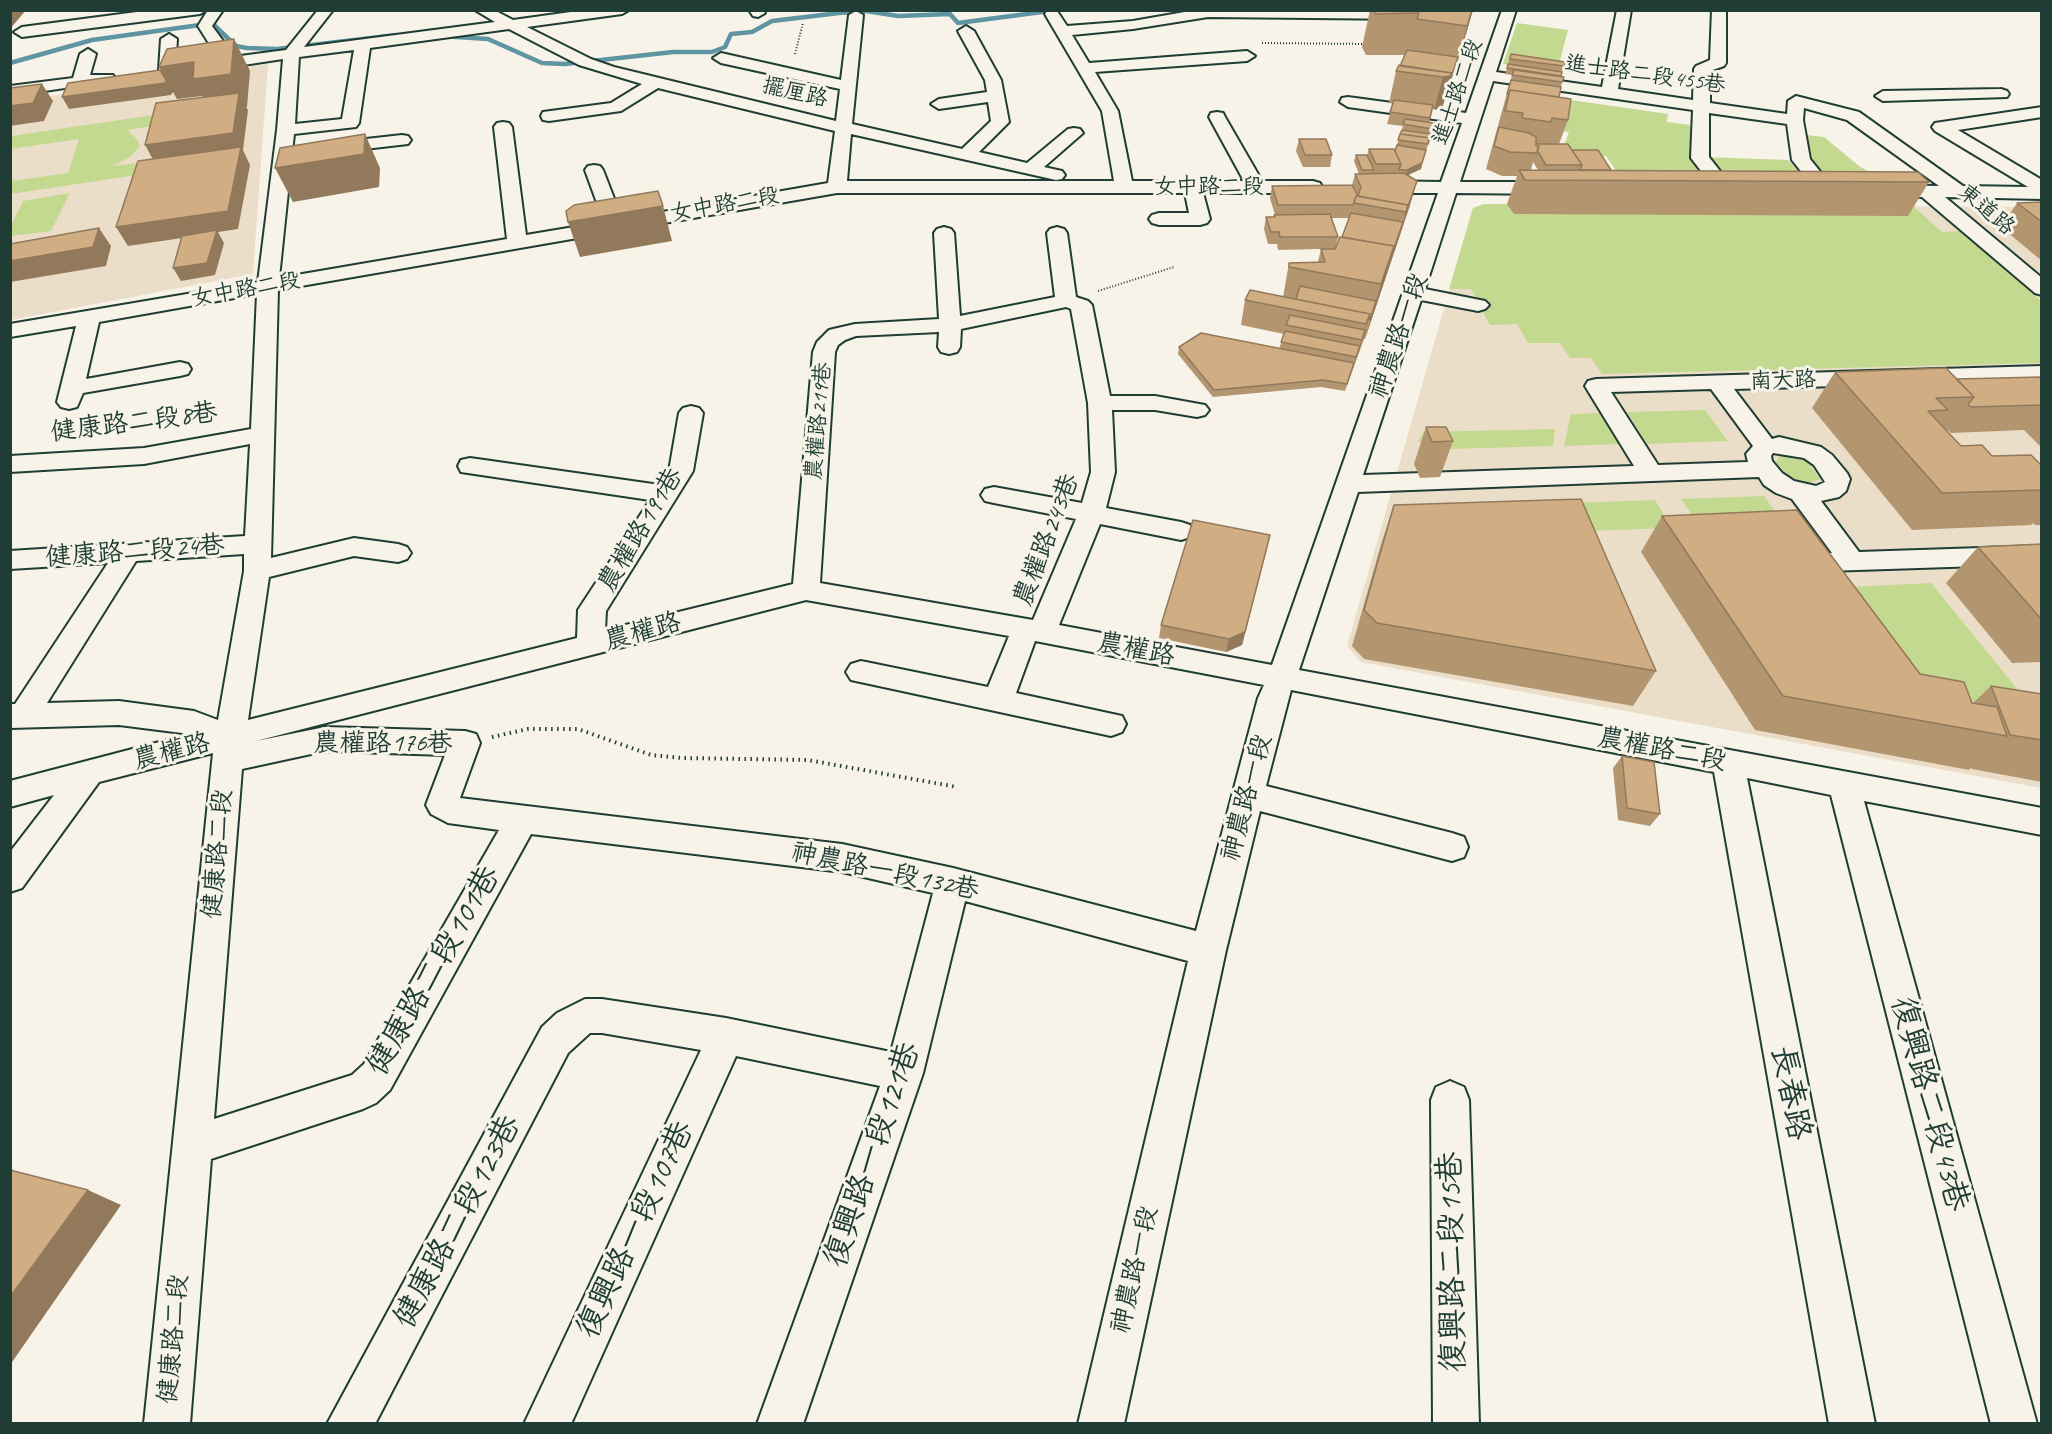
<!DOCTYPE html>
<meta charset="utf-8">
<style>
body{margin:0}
#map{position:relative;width:2052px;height:1434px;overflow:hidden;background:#f7f3e8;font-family:Caveat,sans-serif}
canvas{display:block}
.frame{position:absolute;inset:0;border:12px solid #1f3d34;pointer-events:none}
</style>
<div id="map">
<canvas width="2052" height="1434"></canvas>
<div class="frame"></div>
</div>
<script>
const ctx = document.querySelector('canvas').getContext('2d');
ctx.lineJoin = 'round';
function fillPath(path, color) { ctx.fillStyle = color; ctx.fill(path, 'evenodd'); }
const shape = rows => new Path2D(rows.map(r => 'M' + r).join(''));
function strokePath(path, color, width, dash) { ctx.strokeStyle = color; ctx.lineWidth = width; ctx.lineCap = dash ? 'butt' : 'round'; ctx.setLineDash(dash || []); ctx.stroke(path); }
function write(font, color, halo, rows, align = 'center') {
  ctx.font = font + ' Caveat,"LXGW WenKai TC",sans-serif'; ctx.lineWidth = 6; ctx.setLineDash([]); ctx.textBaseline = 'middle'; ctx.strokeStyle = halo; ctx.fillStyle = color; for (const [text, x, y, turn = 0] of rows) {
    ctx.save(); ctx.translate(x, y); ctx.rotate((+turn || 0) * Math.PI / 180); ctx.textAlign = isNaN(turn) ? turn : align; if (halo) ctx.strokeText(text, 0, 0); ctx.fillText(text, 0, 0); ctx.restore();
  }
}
fillPath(shape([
 [268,64,253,274,11,320,10,102],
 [1484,204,2041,207,2041,788,1361,662,1347,646,1473,208]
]), '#ebdec9');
fillPath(shape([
 [1517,23,1568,30,1557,72,1503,64],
 [1564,99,1668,114,1667,122,1690,125,1691,155,1707,175,1621,178,1606,156,1560,156,1569,132,1552,130],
 [161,114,158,125,127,130,137,139,140,146,130,157,113,166,145,162,143,174,11,194,11,181,68,173,79,139,11,149,11,136],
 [1806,135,1824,137,1859,166,1880,178,1835,182,1809,163],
 [1704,157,1788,160,1804,177,1721,176],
 [70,193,51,231,11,236,11,226,23,201],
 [1484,204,1913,206,1942,232,1961,231,2041,301,2041,363,1602,374,1591,358,1570,358,1560,343,1528,343,1517,324,1490,325,1471,289,1449,289,1473,208],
 [1705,410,1728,441,1647,444,1627,412],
 [1602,413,1621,444,1564,446,1571,414],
 [1555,429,1553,446,1449,449,1438,441,1418,442,1423,432],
 [1780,456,1793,456,1807,461,1820,479,1810,483,1792,480,1776,462],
 [1764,496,1784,524,1700,527,1681,499],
 [1655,500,1672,528,1446,536,1457,507],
 [1931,583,2036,712,1905,690,1829,588]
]), '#c3d98f');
strokePath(shape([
 [441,36,488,39,542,63,565,64,673,52,712,52,725,47,731,34,752,32,772,21,839,13,866,11,898,16,950,14,958,23,1057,10],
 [10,63,92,40,207,24,214,25,236,46,247,48,277,49,397,35]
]), '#5f95a2', 4.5);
const minor = shape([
 [152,10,207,10,200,14,22,37,14,32,22,27,152,10],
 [208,10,223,10,212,26,226,45,225,58,286,50,318,10,333,10,304,47,495,22,475,10,494,10,513,20,585,10,629,10,622,14,527,27,591,59,614,67,836,121,840,89,721,63,713,58,721,53,841,80,849,15,856,11,863,15,852,124,962,149,991,121,988,102,939,109,931,104,939,99,987,92,985,80,958,31,966,26,974,31,1001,80,1009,122,979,152,1027,163,1068,129,1074,128,1080,129,1083,133,1044,167,1062,171,1065,175,1062,179,1056,180,851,134,847,181,1114,181,1102,111,1045,14,1047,11,1057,11,1067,26,1133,21,1196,10,1455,10,1448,14,1412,19,1208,17,1133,29,1072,35,1089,63,1247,51,1255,56,1247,61,1095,72,1118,111,1132,181,1244,181,1209,117,1211,113,1217,112,1223,113,1225,117,1262,181,1313,181,1320,183,1322,187,1320,191,1313,193,1203,193,1210,219,1207,223,1200,225,1159,225,1152,223,1149,219,1152,215,1159,213,1189,213,1185,193,837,193,278,290,271,558,354,538,398,544,407,547,411,553,407,559,398,562,354,556,269,577,248,720,577,638,578,610,650,500,461,472,458,466,461,460,470,458,660,485,669,471,679,413,683,408,691,406,699,408,703,413,693,471,606,611,605,630,793,584,813,352,817,342,829,330,855,324,939,319,934,233,937,229,944,227,951,229,954,233,960,316,1055,297,1047,233,1050,229,1057,227,1064,229,1067,233,1076,297,1088,301,1092,305,1110,396,1155,396,1205,405,1209,410,1205,415,1197,417,1155,410,1112,410,1115,472,1106,508,1181,522,1190,525,1194,531,1190,537,1181,540,1100,524,1059,625,1272,665,1438,193,1376,193,1369,191,1367,187,1369,183,1376,181,1441,182,1462,123,1348,107,1340,102,1342,98,1348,97,1466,113,1502,10,1516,10,1496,72,1602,87,1617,10,1631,10,1618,89,1693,100,1694,69,1696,66,1710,60,1712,10,1726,10,1726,63,1724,66,1710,71,1710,103,1787,114,1788,101,1796,96,1859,112,1963,186,2028,187,1935,131,1932,127,1935,123,2042,107,2042,117,1958,130,2042,180,2042,199,1945,197,2042,278,2042,295,2035,293,1922,197,1876,195,1874,191,1876,187,1883,185,1939,186,1847,120,1804,108,1803,120,1810,159,1835,190,1833,194,1826,196,1819,194,1792,160,1787,124,1709,113,1709,157,1734,189,1732,193,1725,195,1718,193,1691,158,1693,110,1493,81,1460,182,1553,182,1560,184,1562,188,1560,192,1553,194,1456,193,1425,289,1485,301,1489,305,1485,309,1478,311,1421,300,1363,475,1634,466,1585,386,1588,381,1596,379,2042,366,2042,380,1734,389,1772,439,1779,437,1821,447,1832,455,1847,473,1850,479,1846,491,1839,497,1821,501,1859,552,2042,546,2042,564,1796,572,1787,570,1783,563,1787,556,1796,554,1832,553,1792,499,1776,493,1764,485,1759,477,1358,492,1299,670,2042,808,2042,835,1864,801,2037,1424,1991,1424,1831,795,1747,778,1875,1424,1829,1424,1714,772,1291,690,1266,786,1452,833,1464,837,1468,847,1464,857,1452,861,1260,811,1226,950,1124,1424,1078,1424,1188,961,965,901,923,1073,803,1424,757,1424,880,1086,736,1056,571,1424,524,1424,701,1050,602,1033,590,1033,568,1053,375,1424,327,1424,542,1027,557,1013,585,999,602,999,726,1018,891,1052,933,893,842,872,531,834,390,1090,376,1103,363,1109,211,1159,190,1424,144,1424,213,753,99,782,22,888,10,892,10,852,54,795,10,807,10,781,190,734,119,725,10,728,10,704,15,704,108,563,10,569,10,551,245,536,250,444,144,464,10,472,10,456,144,448,251,429,257,294,99,322,86,379,180,362,188,364,191,369,188,374,180,376,83,393,77,407,69,409,61,407,57,402,76,326,10,337,10,324,258,282,277,130,283,59,217,69,199,68,197,65,199,62,209,60,210,45,198,26,208,10],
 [509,29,579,65,642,84,611,103,543,112,541,116,543,120,549,121,621,111,658,88,835,131,828,183,622,219,603,170,600,166,594,165,588,166,585,170,604,222,526,235,512,127,509,123,503,122,497,123,494,127,507,239,279,278,294,134,356,127,359,123,370,48,509,29],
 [354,50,342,119,295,124,299,57,354,50],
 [1066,307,1071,309,1088,403,1091,472,1082,503,994,487,985,489,981,495,985,501,994,503,1076,519,1033,620,820,583,835,352,838,345,845,340,856,336,939,332,938,347,941,352,949,354,957,352,960,347,961,329,1066,307],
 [1711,389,1753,446,1746,454,1748,462,1658,465,1611,392,1711,389],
 [1773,453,1804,458,1814,465,1825,482,1816,486,1794,481,1782,473,1772,461,1771,456,1773,453],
 [244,554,244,571,218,720,194,711,119,701,47,703,136,561,244,554],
 [806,600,1009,636,988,687,861,661,851,664,846,672,851,680,1111,736,1122,732,1126,724,1122,716,1016,693,1035,641,1264,685,1258,698,1196,931,953,868,842,844,460,798,480,743,476,734,465,731,325,727,256,741,806,600],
 [325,751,445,755,426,805,431,814,448,823,499,830,364,1064,352,1075,214,1119,242,769,325,751],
 [749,10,764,10,765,13,758,17,753,16,749,10],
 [169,34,177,39,175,70,167,75,159,70,161,39,169,34],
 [88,49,96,54,90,75,113,75,115,78,113,81,10,96,10,86,73,78,80,54,88,49],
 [2001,89,2007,91,2009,94,2007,97,1883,101,1875,96,1883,91,2001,89],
 [402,135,408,136,411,140,408,144,330,153,324,152,321,148,324,144,330,143,402,135],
 [1450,1081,1464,1087,1469,1100,1479,1424,1433,1424,1431,1100,1436,1087,1450,1081]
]);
strokePath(minor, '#1f3d34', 4);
strokePath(shape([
 [1262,43,1368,44],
 [1456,51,1472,53],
 [795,54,803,23],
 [1098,291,1174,267]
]), '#1f3d34', 2, [1, 2]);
strokePath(shape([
 [492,737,528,729,578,729,651,755,682,758,808,760,957,787]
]), '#1f3d34', 4, [1.5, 4.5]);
fillPath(minor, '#f7f3e8');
fillPath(shape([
 [1370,10,1473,10,1464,41,1442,108,1432,109,1429,122,1434,123,1421,169,1407,175,1410,205,1365,339,1364,339,1345,391,1321,387,1213,397,1178,354,1179,347,1279,349,1284,334,1241,325,1245,300,1283,297,1289,263,1318,262,1321,249,1278,250,1277,244,1268,244,1264,229,1266,217,1274,217,1275,215,1270,198,1272,186,1352,185,1355,174,1359,174,1354,161,1356,155,1367,155,1369,149,1395,151,1403,126,1387,124,1393,104,1389,103,1396,71,1400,66,1405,55,1366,55,1362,47],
 [1331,218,1349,218,1342,237,1336,245,1338,237],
 [1511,54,1565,62,1561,76,1562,82,1559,97,1568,120,1559,144,1611,170,1929,182,1908,216,1514,214,1507,204,1517,176,1502,176,1486,169,1512,75,1505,74],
 [1533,162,1538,170,1531,170],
 [1299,139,1332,155,1330,167,1303,167,1296,151],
 [2042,202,2042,261,2001,227,2017,203],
 [1835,372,1956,379,2042,377,2042,448,2024,430,1951,433,1948,430,1947,432,1961,446,1992,456,2042,465,2042,525,2035,525,2033,523,2031,525,1912,530,1812,408],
 [1426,427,1453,441,1440,477,1420,478,1414,464],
 [1394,505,1656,671,1633,706,1364,659,1352,646,1382,541],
 [1662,516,1920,674,1972,703,1973,703,1991,686,2042,694,2042,782,1972,769,1971,768,1969,770,1755,730,1641,552],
 [2042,544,2042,662,2012,663,1946,583,1978,547],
 [1267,548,1242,645,1226,652,1159,638,1161,625],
 [1622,756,1660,814,1650,826,1618,820,1613,768]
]), '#b39570');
fillPath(shape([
 [10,10,26,10,10,29],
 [1473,10,1462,47,1456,68,1467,26],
 [234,39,250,71,247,107,246,107,248,110,243,150,250,165,238,229,218,232,224,243,215,275,181,281,173,268,216,233,128,246,116,227,155,163,145,145,211,111,202,96,177,99,173,92,171,95,69,109,62,97,166,80,159,67],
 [1452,73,1442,108,1434,110,1443,77],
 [42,84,53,101,44,121,10,126,10,106],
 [365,134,380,168,379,187,293,202,275,168],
 [1422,163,1421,169,1406,176,1407,170],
 [1417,181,1410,205,1396,247,1408,205],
 [663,206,672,241,580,257,568,222],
 [1403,222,1396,247,1365,339,1381,284],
 [99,228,111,246,106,266,10,282,10,261],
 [1370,314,1363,339,1352,370,1356,357],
 [1267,548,1242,645,1226,652,1229,639],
 [88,1190,121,1205,10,1365,10,1297]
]), '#92795b');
const building = shape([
 [1374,10,1472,10,1467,26,1417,19,1419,13,1375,14,1374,10],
 [234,39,231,74,193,79,194,62,159,67,167,49,234,39],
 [1407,50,1458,57,1451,78,1452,73,1400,66,1407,50],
 [1511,54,1565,62,1564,66,1510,59,1511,54],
 [1508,64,1562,72,1561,76,1507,68,1508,64],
 [1399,65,1452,73,1450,76,1443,77,1396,71,1399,65],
 [160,70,166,80,165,83,62,97,68,83,160,70],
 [1514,70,1564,77,1562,82,1512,75,1514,70],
 [1511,80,1561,87,1559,97,1510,90,1509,94,1507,94,1511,80],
 [42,84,33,103,10,106,10,88,42,84],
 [1510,90,1571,99,1568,120,1552,118,1551,122,1522,118,1523,113,1505,111,1510,90],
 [239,93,233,133,145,145,156,103,239,93],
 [1394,100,1433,105,1430,118,1390,112,1394,100],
 [1405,119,1434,123,1432,129,1403,124,1405,119],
 [1499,127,1529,133,1536,137,1536,146,1539,146,1537,153,1510,152,1494,146,1499,127],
 [1402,130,1431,134,1428,142,1430,138,1400,134,1402,130],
 [365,134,364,154,275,168,280,148,365,134],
 [1400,134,1430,138,1428,144,1398,140,1400,134],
 [1299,139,1326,139,1332,155,1305,155,1299,139],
 [1536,144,1568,144,1582,165,1546,165,1537,150,1539,146,1536,146,1536,144],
 [1397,145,1426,150,1422,163,1407,170,1399,170,1401,164,1395,151,1397,145],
 [241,147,228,211,116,227,138,161,241,147],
 [1369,149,1394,149,1401,164,1376,164,1369,149],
 [1572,150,1598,150,1611,170,1580,170,1582,165,1572,150],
 [1356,155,1367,155,1374,170,1362,170,1356,155],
 [1519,170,1918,172,1929,182,1525,180,1519,170],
 [1404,173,1417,181,1405,215,1408,205,1358,196,1361,187,1355,174,1404,173],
 [1352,185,1358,196,1356,196,1353,205,1278,205,1272,186,1352,185],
 [658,191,663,206,568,222,566,211,574,205,658,191],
 [1356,196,1408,205,1406,212,1354,203,1356,196],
 [2042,202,2042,222,2017,203,2042,202],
 [1351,213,1403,222,1391,257,1394,246,1342,237,1351,213],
 [1330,214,1338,237,1280,237,1279,232,1271,232,1266,217,1275,217,1274,215,1330,214],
 [99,228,93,247,10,261,10,244,99,228],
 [217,230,207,263,173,268,182,236,217,230],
 [1340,237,1394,246,1381,284,1289,267,1289,263,1325,262,1321,249,1335,249,1340,237],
 [1300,286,1376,301,1370,320,1369,319,1370,314,1296,299,1300,286],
 [1250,290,1370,314,1366,324,1245,300,1250,290],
 [1290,315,1365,330,1362,340,1286,325,1290,315],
 [1285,331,1360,346,1356,357,1281,342,1285,331],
 [1201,333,1354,363,1347,384,1323,380,1214,390,1179,347,1201,333],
 [1946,368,1974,397,1936,398,1948,410,1928,411,1961,446,1982,445,1992,456,2031,455,2042,466,2042,490,1942,493,1835,372,1946,368],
 [2042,377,2042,405,1971,407,1968,404,1974,397,1956,379,2042,377],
 [1426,427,1446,427,1453,441,1432,442,1426,427],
 [1581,499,1656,671,1377,623,1364,610,1394,505,1581,499],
 [1797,510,1920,674,1964,682,1972,703,1997,707,2007,736,1783,696,1662,516,1797,510],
 [1193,520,1270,535,1245,632,1229,639,1161,625,1193,520],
 [2042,544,2042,620,1978,547,2042,544],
 [1991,686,2042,694,2042,740,2010,735,1991,686],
 [1622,756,1654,762,1660,814,1627,808,1622,756],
 [10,1170,88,1190,10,1297,10,1170]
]);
fillPath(building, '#d0ad82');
strokePath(building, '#92795b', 1.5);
write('22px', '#1f3d34', '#f7f3e8', [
 ["進士路二段455巷",1645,75,8],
 ["進士路二段",1458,92,-71],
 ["擺厘路",795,93,13],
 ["女中路二段",1209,187],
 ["女中路二段",725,205,-10],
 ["東道路",1986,210,40],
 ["女中路二段",246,290,-10],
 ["南大路",1783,381,-2],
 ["農權路219巷",819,421,-85]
]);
write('26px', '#1f3d34', '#f7f3e8', [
 ["神農路一段",1399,336,-71],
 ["健康路二段8巷",134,423,-7],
 ["農權路191巷",641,530,-59],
 ["農權路243巷",1047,540,-69],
 ["健康路二段24巷",135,552,-4],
 ["農權路",643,632,-15],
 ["農權路",1136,650,11],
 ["農權路176巷",383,744],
 ["農權路二段",1662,750,11],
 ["農權路",172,752,-14],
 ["神農路一段",1247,798,-75],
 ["健康路二段",218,854,-85],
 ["神農路一段132巷",885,872,12],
 ["神農路一段",1135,1270,-77],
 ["健康路二段",174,1339,-85]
]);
write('32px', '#1f3d34', '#f7f3e8', [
 ["健康路二段101巷",434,971,-60],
 ["長春路",1790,1093,79],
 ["復興路二段43巷",1929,1104,75],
 ["復興路一段121巷",873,1155,-71],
 ["健康路二段123巷",458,1222,-62],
 ["復興路一段107巷",636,1230,-65],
 ["復興路二段15巷",1453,1262,-91]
]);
</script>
